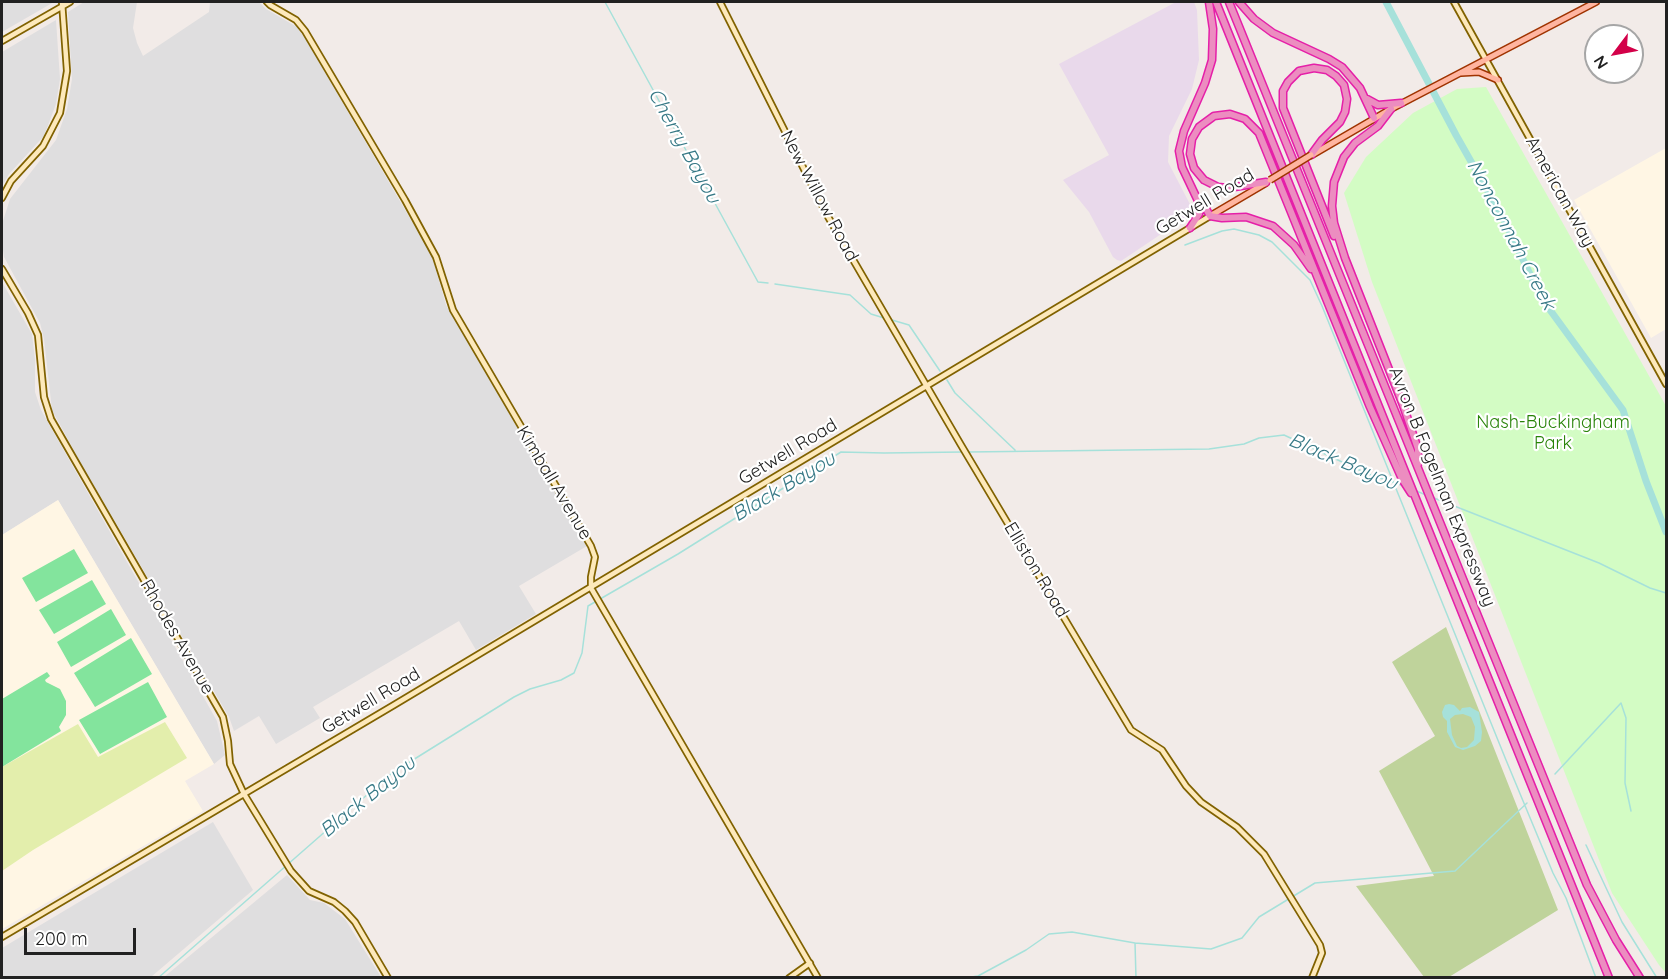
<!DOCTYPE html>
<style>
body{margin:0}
#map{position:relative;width:1668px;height:979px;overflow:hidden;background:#f2ebe8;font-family:Quicksand,sans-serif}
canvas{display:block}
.frame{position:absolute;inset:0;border:3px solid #212121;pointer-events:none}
.north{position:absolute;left:1584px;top:24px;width:60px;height:60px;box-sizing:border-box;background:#fff;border:2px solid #a6a6a6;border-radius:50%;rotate:238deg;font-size:16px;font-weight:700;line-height:24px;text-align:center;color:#212121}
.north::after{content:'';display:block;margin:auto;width:21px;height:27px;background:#d30049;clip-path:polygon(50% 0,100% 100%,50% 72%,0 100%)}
.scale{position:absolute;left:24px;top:928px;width:112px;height:27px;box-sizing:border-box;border:3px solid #212121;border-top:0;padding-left:8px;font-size:18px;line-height:21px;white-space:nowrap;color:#212121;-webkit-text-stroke:4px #fff;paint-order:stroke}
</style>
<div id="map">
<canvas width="1668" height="979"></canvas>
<div class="frame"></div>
<div class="north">N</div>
<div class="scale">200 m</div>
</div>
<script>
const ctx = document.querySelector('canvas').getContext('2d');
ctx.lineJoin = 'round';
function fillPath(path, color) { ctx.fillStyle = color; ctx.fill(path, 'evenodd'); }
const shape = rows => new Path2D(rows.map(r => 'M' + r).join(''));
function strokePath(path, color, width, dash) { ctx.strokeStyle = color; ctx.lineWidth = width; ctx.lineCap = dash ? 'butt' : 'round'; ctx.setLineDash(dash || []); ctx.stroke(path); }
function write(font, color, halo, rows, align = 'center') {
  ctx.font = font + ' Quicksand,sans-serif'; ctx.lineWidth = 4.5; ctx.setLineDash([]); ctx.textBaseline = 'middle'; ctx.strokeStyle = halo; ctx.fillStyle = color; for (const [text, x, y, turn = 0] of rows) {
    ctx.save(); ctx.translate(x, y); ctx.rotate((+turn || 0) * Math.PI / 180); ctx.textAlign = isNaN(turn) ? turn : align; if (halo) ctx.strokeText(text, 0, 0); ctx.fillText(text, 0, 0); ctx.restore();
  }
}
fillPath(shape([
 [2,2,54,2,2,32],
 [84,2,137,2,133,28,137,43,143,56,209,12,210,2,259,2,266,9,297,27,306,40,432,256,446,305,587,546,519,586,536,614,476,650,459,621,313,707,320,718,276,744,259,716,234,731,229,717,78,458,52,410,44,339,40,323,4,257,2,244,2,224,10,199,56,140,67,109,72,79,68,12],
 [56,20,60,79,56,104,44,136,9,174,2,186,2,52],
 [2,282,32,334,35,360,35,392,41,410,217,721,225,755,214,764,58,500,2,535],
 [213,822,253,890,151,977,2,977,2,948],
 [287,875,310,900,324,903,345,919,381,977,164,977]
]), '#dfdedf');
fillPath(shape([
 [1176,2,1194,2,1197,10,1199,60,1192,89,1169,136,1168,162,1194,212,1121,261,1117,260,1113,257,1089,212,1063,180,1109,155,1059,64]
]), '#e9d9eb');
fillPath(shape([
 [1666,148,1666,329,1651,338,1574,200],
 [58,500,214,764,185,781,203,811,2,929,2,535]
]), '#fff6e4');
fillPath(shape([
 [165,722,187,758,33,850,2,871,2,767,78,724,98,757]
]), '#e3eeac');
fillPath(shape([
 [1446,627,1558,910,1449,977,1424,977,1356,886,1434,876,1379,771,1435,736,1392,662]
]), '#bfd39b');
fillPath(shape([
 [1486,87,1666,406,1666,973,1659,965,1612,893,1372,282,1344,193,1366,157,1413,113,1457,89]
]), '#d3fcc4');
fillPath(shape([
 [74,549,88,573,36,602,22,578],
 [92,580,106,604,54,634,39,610],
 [111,609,126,635,71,667,57,642],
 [131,638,152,674,95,707,74,673],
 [47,672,50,676,45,680,46,682,60,689,66,701,66,715,59,727,61,731,2,767,2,699],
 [148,682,167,717,100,754,79,720]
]), '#83e49d');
fillPath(shape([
 [1449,704,1454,705,1460,711,1462,708,1470,707,1479,712,1482,732,1481,741,1475,746,1463,750,1455,747,1447,732,1447,721,1443,717,1442,712,1445,705],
 [1463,714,1471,717,1475,727,1474,740,1467,747,1461,748,1457,746,1452,735,1450,719,1455,715]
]), '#a6e1da');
strokePath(shape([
 [605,2,758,282,768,283],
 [1185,245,1222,231,1234,229,1259,235,1272,242,1310,280,1322,306,1506,760,1553,873,1566,898,1596,978],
 [775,284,850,295,871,314,884,318],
 [892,320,909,325,940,371],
 [947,380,955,393,1015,450],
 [968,452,1209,449,1244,444,1259,438,1284,435,1368,474,1404,486],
 [1414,490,1426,495],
 [1434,498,1599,563,1650,588,1666,593],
 [1555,774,1621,703,1626,718,1625,783,1631,811],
 [1586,845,1622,922,1657,978],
 [158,978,392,773,514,697,530,689,561,680,574,673,582,653,588,606,678,554,841,452,884,453,963,452],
 [965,978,978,976,1026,950,1049,934,1072,932,1135,943],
 [1136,978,1135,943,1211,949,1242,938,1259,917,1315,883,1455,871,1527,803]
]), '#a6e1da', 1.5);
strokePath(shape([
 [1386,2,1456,135,1503,218,1542,299,1623,410,1646,481,1666,532]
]), '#a6e1da', 7);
const secondary = shape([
 [267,2,270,5,296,20,305,31,405,200,436,257,453,310,591,546,595,557,591,577,591,588,818,978],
 [720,2,827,215,961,445,1131,730,1162,750,1186,786,1201,802,1237,827,1264,854,1320,945,1322,953,1312,978],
 [1454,2,1666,384],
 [2,41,70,2],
 [2,198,11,181,43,146,60,113,67,71,62,2],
 [2,269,28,313,38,335,44,397,51,419,223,717,228,741,230,764,244,794,291,871,309,891,334,902,345,911,355,922,388,978],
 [2,937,394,705,1210,216],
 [789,978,810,963]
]);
const primary = shape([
 [1461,73,1479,72,1498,80],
 [1312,155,1391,109,1596,2],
 [1210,216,1266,183]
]);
const highway = shape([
 [1216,2,1609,978],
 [1229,2,1587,885,1616,940,1640,978],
 [1239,2,1254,19,1273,33,1329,59,1342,67,1360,88,1374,118],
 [1367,99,1378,105,1401,103],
 [1391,109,1378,126,1355,143,1344,157,1334,182,1332,206,1334,223,1345,258,1403,405,1418,449,1418,464],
 [1311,155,1322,140,1340,122,1345,112,1347,99,1344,85,1336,76,1327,70,1314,68,1299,71,1288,82,1283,91,1283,108,1334,236],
 [1266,182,1228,188,1218,187,1204,180,1194,168,1190,154,1192,139,1199,127,1214,116,1230,114,1245,119,1259,133,1370,407,1402,479,1411,493],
 [1200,198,1210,216,1222,218,1246,217,1273,226,1294,245,1311,269],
 [1190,228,1199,214,1200,205,1182,167,1179,151,1184,131,1205,83,1212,60,1213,29,1209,2]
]);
strokePath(secondary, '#816200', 8);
strokePath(primary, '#9f3300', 8);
strokePath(highway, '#e520a8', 9);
strokePath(secondary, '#fde9bb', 4.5);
strokePath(primary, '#ffb5a0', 5);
strokePath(highway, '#ec8dc0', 6);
const primaryBridge = shape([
 [1270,180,1311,155]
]);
strokePath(primaryBridge, '#9f3300', 8, []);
strokePath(primaryBridge, '#ffb5a0', 5);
write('18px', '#212121', '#fff', [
 ["American Way",1560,192,61],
 ["New Willow Road",819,196,62],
 ["Getwell Road",1205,202,-31],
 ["Getwell Road",788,452,-31],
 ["Kimball Avenue",554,483,59],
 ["Avron B Fogelman Expressway",1442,487,68],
 ["Elliston Road",1036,570,59],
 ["Rhodes Avenue",177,637,60],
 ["Getwell Road",371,701,-31]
]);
write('18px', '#278307', '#fff', [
 ["Nash-Buckingham",1553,423],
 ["Park",1553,444]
]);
write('italic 20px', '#377986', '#fff', [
 ["Cherry Bayou",684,146,61],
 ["Nonconnah Creek",1511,235,62],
 ["Black Bayou",1343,462,23],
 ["Black Bayou",784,487,-31],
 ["Black Bayou",368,797,-39]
]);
</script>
